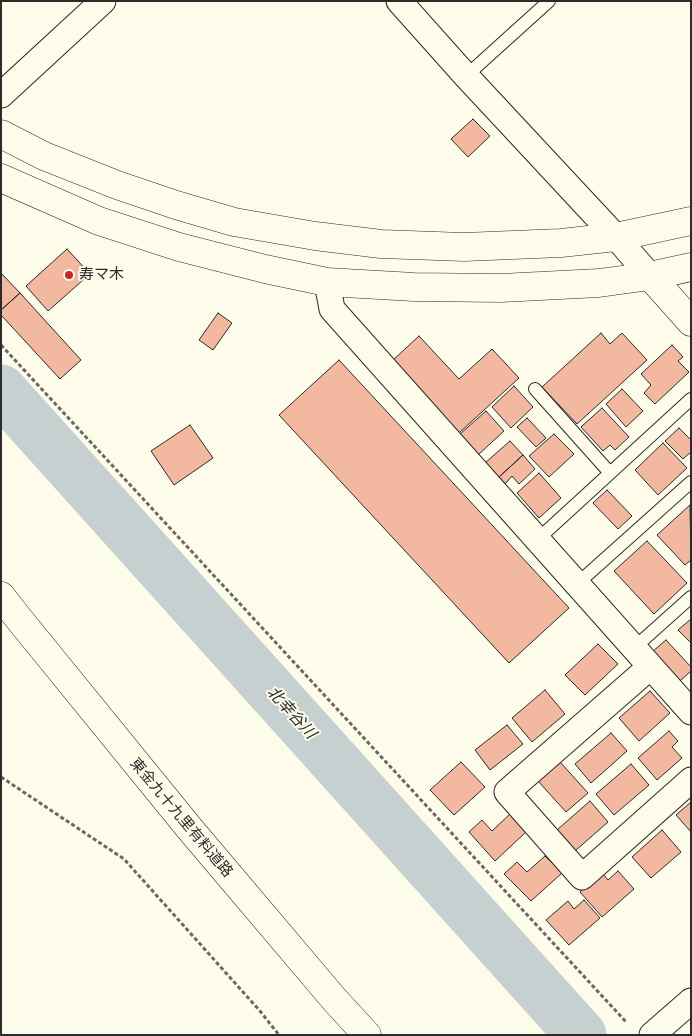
<!DOCTYPE html>
<meta charset="utf-8">
<style>
body{margin:0}
#map{position:relative;width:692px;height:1036px;overflow:hidden;background:#fdfbea;font-family:Helvetica,sans-serif}
canvas{display:block}
.frame{position:absolute;inset:0;border:2px solid #2b2b2b;pointer-events:none}
</style>
<div id="map">
<canvas width="692" height="1036"></canvas>
<div class="frame"></div>
</div>
<script>
const ctx = document.querySelector('canvas').getContext('2d');
ctx.lineJoin = 'round';
const shape = rows => new Path2D(rows.map(r => 'M' + r).join(''));
function strokePath(path, color, width, dash) { ctx.strokeStyle = color; ctx.lineWidth = width; ctx.lineCap = dash ? 'butt' : 'round'; ctx.setLineDash(dash || []); ctx.stroke(path); }
function fillPath(path, color) { ctx.fillStyle = color; ctx.fill(path, 'evenodd'); }
function write(font, color, halo, rows, align = 'center') {
  ctx.font = font + ' Helvetica,"Noto Sans JP",sans-serif'; ctx.lineWidth = 4; ctx.setLineDash([]); ctx.textBaseline = 'middle'; ctx.strokeStyle = halo; ctx.fillStyle = color; for (const [text, x, y, turn = 0] of rows) {
    ctx.save(); ctx.translate(x, y); ctx.rotate((+turn || 0) * Math.PI / 180); ctx.textAlign = isNaN(turn) ? turn : align; if (halo) ctx.strokeText(text, 0, 0); ctx.fillText(text, 0, 0); ctx.restore();
  }
}
strokePath(shape([
 [1,390,581,1035]
]), '#c7d0d0', 51);
const building = shape([
 [473,119,490,136,468,157,451,139,473,119],
 [67,249,90,274,48,311,26,286,67,249],
 [1,273,20,293,1,310,1,273],
 [20,293,81,360,60,379,1,315,1,310,20,293],
 [218,313,232,323,213,350,199,340,218,313],
 [601,333,610,344,622,333,647,360,577,424,542,387,601,333],
 [419,336,459,379,492,349,519,378,459,433,392,361,419,336],
 [672,345,683,357,678,361,689,372,655,404,644,393,651,385,641,374,672,345],
 [339,360,569,608,509,663,279,415,339,360],
 [514,386,533,407,511,428,492,407,514,386],
 [622,389,643,411,626,427,606,404,622,389],
 [602,408,629,437,615,450,610,445,603,451,581,427,602,408],
 [486,411,504,431,478,455,459,435,486,411],
 [527,418,546,438,536,447,517,427,527,418],
 [190,425,213,458,174,485,151,451,190,425],
 [679,428,691,440,691,452,683,459,665,441,679,428],
 [554,434,574,454,549,477,529,456,554,434],
 [510,441,523,455,499,477,485,463,510,441],
 [663,443,687,468,658,495,635,470,663,443],
 [523,455,535,469,519,484,512,476,505,484,499,477,523,455],
 [539,473,561,498,539,518,517,493,539,473],
 [607,490,632,516,618,529,593,503,607,490],
 [690,505,691,560,685,565,657,535,690,505],
 [647,541,687,583,654,614,614,571,647,541],
 [691,619,691,643,678,630,691,619],
 [666,640,691,667,691,671,680,681,652,652,666,640],
 [598,644,618,664,585,695,565,675,598,644],
 [545,690,565,714,532,742,512,718,545,690],
 [650,691,670,713,639,741,619,718,650,691],
 [507,725,523,744,490,770,475,750,507,725],
 [669,731,678,741,672,747,682,758,657,780,638,758,669,731],
 [611,733,627,751,591,783,575,764,611,733],
 [461,762,485,787,454,815,430,790,461,762],
 [560,762,588,793,566,812,538,781,560,762],
 [631,764,649,785,614,815,596,794,631,764],
 [590,801,608,822,575,851,557,830,590,801],
 [691,802,691,832,676,815,691,802],
 [510,814,526,832,495,861,469,832,482,820,492,831,510,814],
 [662,830,681,852,651,878,632,857,662,830],
 [545,856,562,873,531,901,504,874,517,862,527,872,545,856],
 [618,871,634,889,602,917,580,892,602,873,608,880,618,871],
 [584,900,600,918,569,945,546,920,568,901,574,909,584,900]
]);
fillPath(building, '#f2b8a0');
strokePath(building, '#2b2b2b', 1);
const lane = shape([
 [466,76,549,1],
 [535,389,610,473],
 [537,540,691,399],
 [577,584,691,482],
 [634,648,691,597]
]);
const street = shape([
 [399,1,466,76,616,237,650,276],
 [1,95,103,1],
 [327,282,332,309,691,712],
 [650,667,507,792,582,877,691,780],
 [652,1035,691,1001]
]);
const secondary = shape([
 [650,276,691,322]
]);
const primary = shape([
 [1,596,19,619,190,829,334,999,367,1035]
]);
const highway = shape([
 [1,134,44,156,117,185,176,205,234,222,315,236,381,244,464,247,561,243,616,237,691,221],
 [1,178,99,221,179,247,265,269,327,282,414,287,501,288,599,283,650,276,691,267]
]);
strokePath(lane, '#2b2b2b', 14);
strokePath(street, '#2b2b2b', 27);
strokePath(secondary, '#2b2b2b', 29);
strokePath(primary, '#2b2b2b', 29);
strokePath(highway, '#2b2b2b', 29);
strokePath(shape([
 [1,345,627,1023],
 [1,777,124,859,260,1011,279,1035]
]), '#6a6964', 3, [4, 2.5]);
strokePath(lane, '#fdfbea', 12);
strokePath(street, '#fdfbea', 25);
strokePath(secondary, '#fdfbea', 28);
strokePath(primary, '#fdfbea', 28);
strokePath(highway, '#fdfbea', 28);
for (const [x, y, r, color] of [
 [69,275,5,"#c62828"]
]) { const dot = new Path2D(); dot.arc(x, y, r, 0, 2 * Math.PI); ctx.fillStyle = color; ctx.fill(dot); strokePath(dot, '#fdfbea', 2); }
write('15px', '#2b2b2b', '#fdfbea', [
 ["寿マ木",79,275]
], 'left');
write('15px', '#2b2b2b', '#fdfbea', [
 ["東金九十九里有料道路",181,818,50]
]);
write('italic 16px', '#2b2b2b', '#fdfbea', [
 ["北幸谷川",291,713,48]
]);
</script>
